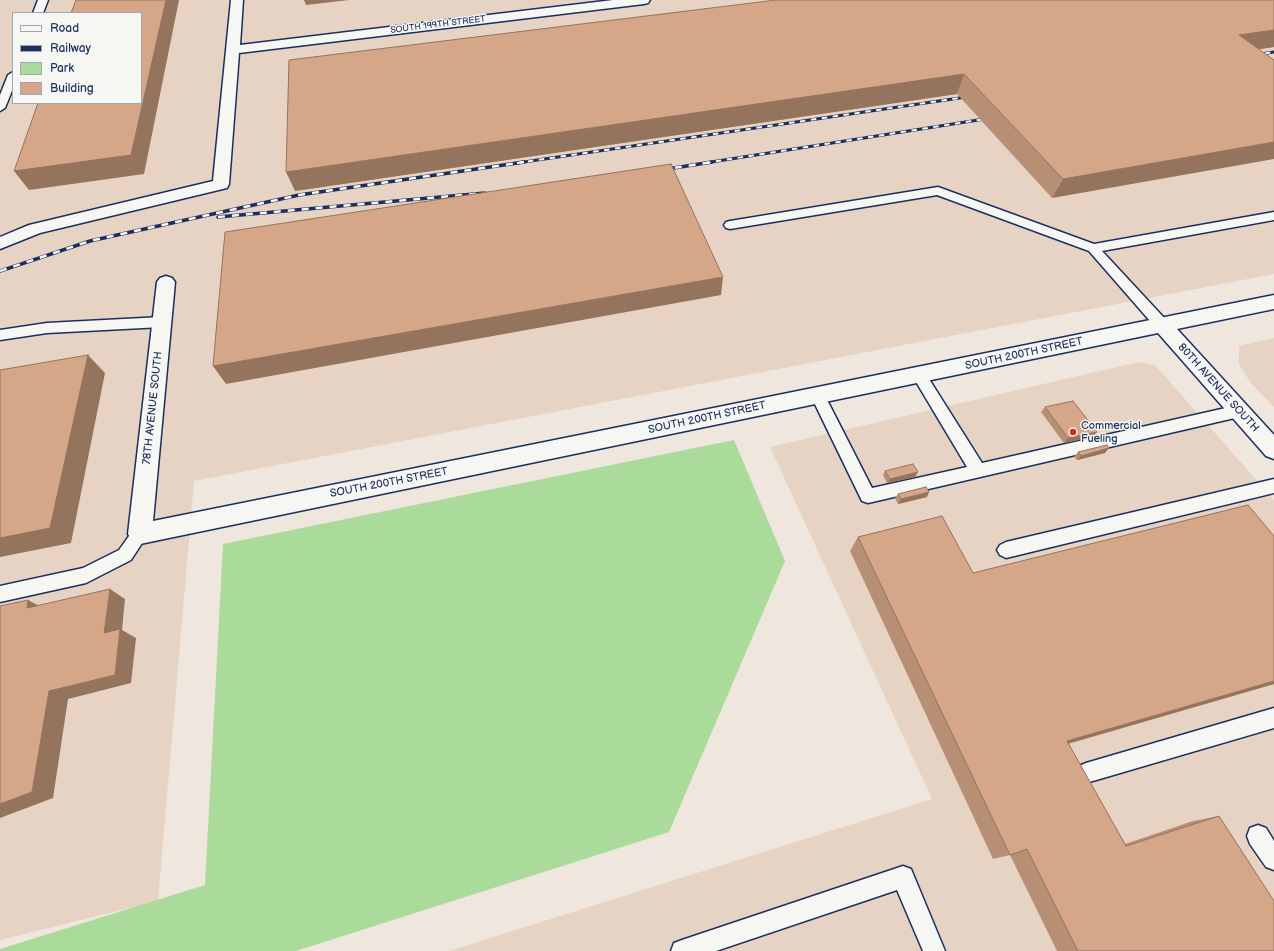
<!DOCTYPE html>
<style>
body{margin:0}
#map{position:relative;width:1274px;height:951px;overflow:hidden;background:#efe6dd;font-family:"Balsamiq Sans",sans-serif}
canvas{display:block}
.legend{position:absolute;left:12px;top:12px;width:130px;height:92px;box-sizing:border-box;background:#f6f6f2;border:1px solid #9ea6b7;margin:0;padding:5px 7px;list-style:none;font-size:12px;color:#1b2f5e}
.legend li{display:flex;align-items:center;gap:8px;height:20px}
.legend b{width:20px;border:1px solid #9ea6b7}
</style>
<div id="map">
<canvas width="1274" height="951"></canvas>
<ul class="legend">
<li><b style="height:5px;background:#f6f6f2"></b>Road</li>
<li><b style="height:5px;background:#1b2f5e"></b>Railway</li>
<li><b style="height:11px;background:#abdb9b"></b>Park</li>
<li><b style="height:11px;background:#d5a687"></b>Building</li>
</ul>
</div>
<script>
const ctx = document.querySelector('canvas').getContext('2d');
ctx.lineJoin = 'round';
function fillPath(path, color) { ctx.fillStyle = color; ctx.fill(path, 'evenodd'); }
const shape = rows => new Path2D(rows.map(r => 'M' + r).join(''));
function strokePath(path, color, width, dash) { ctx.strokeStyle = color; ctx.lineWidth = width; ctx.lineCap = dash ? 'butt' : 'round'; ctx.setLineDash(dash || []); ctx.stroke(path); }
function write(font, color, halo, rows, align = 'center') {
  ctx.font = font + ' "Balsamiq Sans",sans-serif'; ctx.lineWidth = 3; ctx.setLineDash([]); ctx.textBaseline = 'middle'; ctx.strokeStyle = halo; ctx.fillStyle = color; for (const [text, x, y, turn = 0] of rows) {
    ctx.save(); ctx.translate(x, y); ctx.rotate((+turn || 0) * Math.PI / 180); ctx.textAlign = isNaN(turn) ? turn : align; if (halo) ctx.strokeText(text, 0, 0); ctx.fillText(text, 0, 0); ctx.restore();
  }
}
fillPath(shape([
 [0,0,1274,0,1274,274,194,481,158,901,0,940],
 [13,13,141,13,141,103,13,103],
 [1274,338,1274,407,1250,382,1239,364,1239,346],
 [1139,362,1155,365,1274,500,1274,951,449,951,932,799,770,447]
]), '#e7d3c3');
fillPath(shape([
 [734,440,785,561,669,832,296,951,0,951,0,949,205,885,223,544]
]), '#abdb9b');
const lane = shape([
 [38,0,48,0,43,13,33,13,38,0],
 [13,72,13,88,5,108,0,111,0,95,8,75,13,72],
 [938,187,1094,244,1274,212,1274,220,1102,251,1167,321,1169,325,1167,329,1162,330,1157,329,1089,251,937,195,730,229,726,228,724,225,726,222,730,221,938,187],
 [162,317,167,318,169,322,167,326,162,327,47,333,0,340,0,330,47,323,162,317],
 [919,369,924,371,982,463,1239,405,1244,407,1247,411,1244,415,1239,417,868,503,862,501,811,396,813,392,818,390,823,392,872,488,967,467,912,375,914,371,919,369],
 [1274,479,1274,493,1006,558,1000,555,997,550,1000,545,1006,542,1274,479],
 [140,527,146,529,148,534,131,560,86,583,0,602,0,586,83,568,119,550,134,529,140,527],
 [1274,708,1274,728,1086,783,1079,780,1076,773,1079,766,1086,763,1274,708],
 [1258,825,1266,828,1274,841,1274,870,1266,867,1250,844,1247,836,1250,828,1258,825],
 [903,866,911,869,945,951,923,951,897,890,716,951,671,951,674,943,682,940,903,866]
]);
const street = shape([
 [231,0,243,0,240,45,613,0,650,0,648,3,644,4,239,53,229,184,227,188,40,233,0,249,0,237,29,225,213,181,231,0],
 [166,276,172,278,175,282,153,521,1274,295,1274,309,1177,329,1274,435,1274,459,1266,456,1158,333,140,544,132,541,128,534,157,282,160,278,166,276]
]);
strokePath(lane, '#1b2f5e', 3);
strokePath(street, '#1b2f5e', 3);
fillPath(lane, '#f6f6f2');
fillPath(street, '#f6f6f2');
const railFar1 = shape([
 [1254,55,1274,52],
 [517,163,973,96],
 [705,163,991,118]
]);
const rail = shape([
 [661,170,712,162],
 [218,217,485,193],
 [0,271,90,241,299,195,524,162]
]);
strokePath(railFar1, '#1b2f5e', 3);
strokePath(rail, '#1b2f5e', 3.5);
strokePath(railFar1, '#f6f6f2', 2, [5.5]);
strokePath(rail, '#f6f6f2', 2.5, [7]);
fillPath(shape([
 [1274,0,1274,47,1259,49,1052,198,957,94,295,191],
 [1045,407,1092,437,1064,443,1041,412],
 [1078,452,1105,453,1077,460,1074,457],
 [885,471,915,477,887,483,883,475],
 [898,494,927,497,898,504,895,498],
 [1274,536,1274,684,1068,744,1125,844,1193,821,1219,816,1274,951,1057,951,1010,855,993,859,850,551,858,537,973,573]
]), '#b78f74');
fillPath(shape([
 [166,0,179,0,144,174,29,190,14,171],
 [304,0,349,0,306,5],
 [1274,30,1274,47,1226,54,1239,35],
 [964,74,957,94,295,191,286,172],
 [1274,142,1274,159,1052,198,1063,179],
 [723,277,721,295,226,384,213,366],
 [88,355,105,373,71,543,0,557,0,538],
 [1097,432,1092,437,1064,443,1068,438],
 [1109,448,1105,453,1077,460,1081,456],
 [918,472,915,477,887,483,890,479],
 [929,492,927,497,898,504,901,499],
 [110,589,125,599,122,630,136,638,131,683,68,699,53,798,0,818,0,804,49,691,104,633],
 [28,600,47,610,27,608],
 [1274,681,1274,684,1049,749,1067,741]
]), '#95745e');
const building = shape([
 [76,0,166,0,131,155,14,171,38,103,141,103,141,13,71,13,76,0],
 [776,0,1274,0,1274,30,1239,35,1274,60,1274,142,1063,179,964,74,286,172,289,60,776,0],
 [671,164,723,277,213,366,225,232,671,164],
 [88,355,50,528,0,538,0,370,88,355],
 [1073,401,1097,432,1068,438,1045,407,1073,401],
 [1107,445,1109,448,1081,456,1078,452,1107,445],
 [913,464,918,472,890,479,885,471,913,464],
 [926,487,929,492,901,499,898,494,926,487],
 [1248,505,1274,536,1274,681,1067,741,1126,846,1219,816,1274,901,1274,951,1078,951,1027,849,1010,855,858,537,942,516,973,573,1248,505],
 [110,589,104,633,120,629,115,675,49,691,32,792,0,804,0,606,28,600,27,608,110,589]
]);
fillPath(building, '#d5a687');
strokePath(building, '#95745e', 1);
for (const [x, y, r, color] of [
 [1073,432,4,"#c8321e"]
]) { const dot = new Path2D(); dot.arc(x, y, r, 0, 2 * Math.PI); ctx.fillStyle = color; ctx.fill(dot); strokePath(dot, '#f6f6f2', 1.5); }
write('9px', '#1b2f5e', '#f6f6f2', [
 ["SOUTH 199TH STREET",438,25,-7]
]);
write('11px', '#1b2f5e', '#f6f6f2', [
 ["SOUTH 200TH STREET",1024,354,-12],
 ["80TH AVENUE SOUTH",1218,388,48],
 ["78TH AVENUE SOUTH",153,408,-84],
 ["SOUTH 200TH STREET",707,418,-12],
 ["SOUTH 200TH STREET",389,483,-11]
]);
write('11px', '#1b2f5e', '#f6f6f2', [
 ["Commercial",1081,426],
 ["Fueling",1081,439]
], 'left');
</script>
